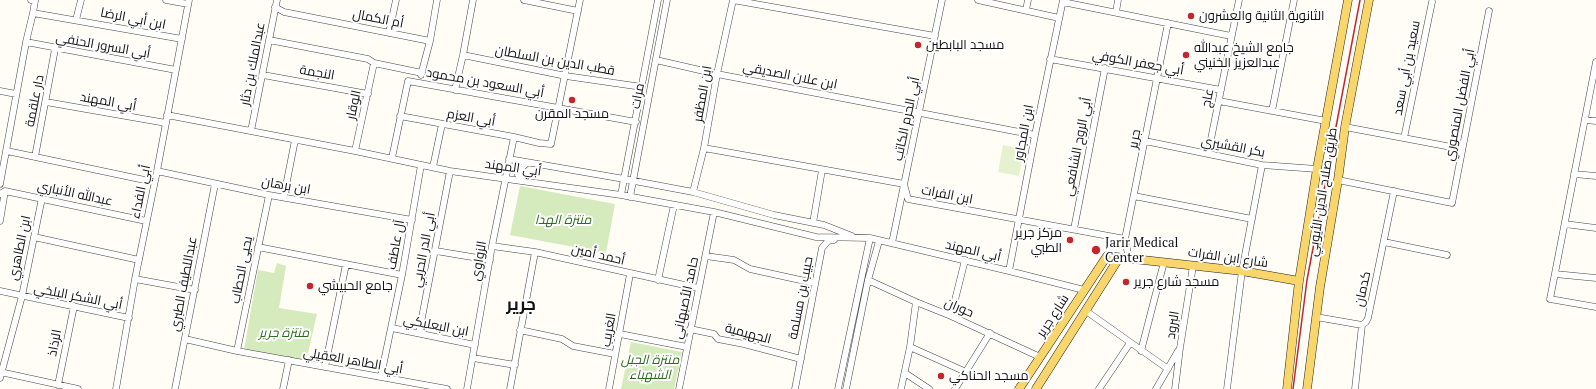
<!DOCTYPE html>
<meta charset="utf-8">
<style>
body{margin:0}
canvas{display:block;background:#fffdf5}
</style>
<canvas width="1596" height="389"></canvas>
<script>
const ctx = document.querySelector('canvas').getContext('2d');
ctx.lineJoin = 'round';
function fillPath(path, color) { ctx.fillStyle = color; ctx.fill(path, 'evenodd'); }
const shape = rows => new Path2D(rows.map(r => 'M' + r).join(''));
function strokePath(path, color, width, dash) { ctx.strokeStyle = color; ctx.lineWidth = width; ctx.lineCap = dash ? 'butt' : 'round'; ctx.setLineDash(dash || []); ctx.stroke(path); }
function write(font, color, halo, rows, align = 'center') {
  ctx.font = font + ' "PT Serif",Cairo,serif'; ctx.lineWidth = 4; ctx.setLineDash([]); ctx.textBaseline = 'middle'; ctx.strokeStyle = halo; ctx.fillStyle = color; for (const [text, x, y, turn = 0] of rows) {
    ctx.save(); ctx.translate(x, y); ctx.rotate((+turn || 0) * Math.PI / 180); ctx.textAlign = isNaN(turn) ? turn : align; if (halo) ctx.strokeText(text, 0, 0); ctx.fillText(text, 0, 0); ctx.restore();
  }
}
fillPath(shape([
 [520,186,615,204,606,253,510,235],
 [277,263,286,266,279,308,317,314,306,362,244,350,258,270,274,273],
 [631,342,682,352,674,389,621,389]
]), '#d5ebbd');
fillPath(shape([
 [1003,145,1024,149,1019,176,998,172]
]), '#e6f2cf');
const minor = shape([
 [166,0,188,4],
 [524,0,578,11],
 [733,0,935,36],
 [978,0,1059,18],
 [1063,2,1231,36],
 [275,7,284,12,430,41],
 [1026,10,1028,0],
 [1116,12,1118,0],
 [33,13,182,39],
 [76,20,81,0],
 [389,33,396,0],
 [269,40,368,59,374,63,422,73],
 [26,42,176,70],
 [463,55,566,76,642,87],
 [1050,59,1221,90],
 [656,60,717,74,1035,135],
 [1596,62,1550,299,1596,307],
 [263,75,368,94],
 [421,75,430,41,437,0],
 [455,90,463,55,473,0],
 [0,91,16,94],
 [1219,101,1326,121],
 [46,102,166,123],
 [1272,111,1294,0],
 [167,115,355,151,450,171,621,195,714,212,816,237,870,238,1009,271,1084,290],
 [400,116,514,137,539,143,551,144,580,0],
 [1585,120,1596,121],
 [1345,127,1462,149],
 [251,131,277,0],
 [1404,138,1432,2],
 [1145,141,1262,165,1317,169],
 [704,148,904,184,908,199,1125,239],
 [7,151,154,182],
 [355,151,374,63],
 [1208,154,1239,0],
 [35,157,55,49],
 [392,158,408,81,636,122],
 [509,159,624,179,693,192,774,215,824,225,852,236],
 [433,167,442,124],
 [157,171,269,195,412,220],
 [1574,174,1596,176],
 [1338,180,1452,203,1489,11],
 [524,181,518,175,520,169,527,163],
 [0,184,26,42,33,13,35,1,31,0],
 [693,192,704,148,717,74,733,0],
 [0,194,5,191,146,221],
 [621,195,658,0],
 [284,196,295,140],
 [1134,196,1252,219],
 [630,197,667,0],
 [0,221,5,191],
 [813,223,822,170],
 [1565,224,1596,228],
 [1074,229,1105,68],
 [34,237,139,260],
 [1384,242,1447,255],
 [892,243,942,0],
 [492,246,535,252,698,288],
 [258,247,402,275],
 [436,251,490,260],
 [706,256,734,260,750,269,814,283],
 [1129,259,1125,239,1168,23],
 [1009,271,1035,135,1063,0],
 [1555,274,1596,278],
 [135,279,195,290],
 [658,280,674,205],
 [868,280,916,302,951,316,1040,357],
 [0,291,129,318],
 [1086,311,1168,369],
 [951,316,965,260],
 [1316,317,1362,325],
 [392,328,475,345],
 [690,329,714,334,718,339,744,344,801,359],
 [520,330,562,339,573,346,615,354],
 [419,333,450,171],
 [620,334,687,347],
 [185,339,237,351,447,389],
 [910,347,966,372],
 [237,351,269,195],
 [1141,351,1164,262],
 [473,358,515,365],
 [325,367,346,264],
 [0,372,78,389],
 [905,373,929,389],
 [381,376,402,275,421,165],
 [0,378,22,296,42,198],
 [58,385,74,306],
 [116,389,135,279,157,171,189,0],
 [175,389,215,184],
 [283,389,289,360],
 [467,389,492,246,514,137],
 [510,389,535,252],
 [609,389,630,274],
 [679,389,714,212],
 [795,389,822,248,828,241,834,240],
 [838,389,870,238],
 [846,389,868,280,879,241],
 [901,389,910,347,916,302],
 [955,389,990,333],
 [1099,389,1130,343],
 [1156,389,1178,351],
 [1175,389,1180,348,1193,266],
 [1227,389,1242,271,1262,165],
 [1355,389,1362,325,1366,322,1368,318,1394,191]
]);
const major = shape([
 [1019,389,1107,256,1242,271,1299,281],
 [1036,389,1119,258],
 [1287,389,1299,281,1317,169,1348,0],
 [1307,389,1320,287,1338,180,1345,127,1369,0]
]);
strokePath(minor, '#444', 7);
strokePath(major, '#222', 9);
strokePath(minor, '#fff', 6);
strokePath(major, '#f9d66b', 8);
strokePath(shape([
 [1293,389,1307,280,1360,0]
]), '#c4262e', 1.5);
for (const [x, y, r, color] of [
 [1191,16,4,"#c4262e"],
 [918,45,4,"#c4262e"],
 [1186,55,4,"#c4262e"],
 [572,100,4,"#c4262e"],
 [1070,240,4,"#c4262e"],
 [1096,250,5,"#c4262e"],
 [1126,282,4,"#c4262e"],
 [310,286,4,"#c4262e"],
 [941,376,4,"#c4262e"]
]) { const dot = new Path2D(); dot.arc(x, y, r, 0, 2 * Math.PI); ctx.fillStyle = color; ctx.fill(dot); strokePath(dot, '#fff', 1.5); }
write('13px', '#111', '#fff', [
 ["الثانوية الثانية والعشرون",1199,16],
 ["مسجد البابطين",926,45],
 ["جامع الشيخ عبدالله",1194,48],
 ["عبدالعزيز الخنيني",1194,63],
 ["مسجد المقرن",572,114,"center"],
 ["مركز جرير",1062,233,"right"],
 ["الطبي",1062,248,"right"],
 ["Jarir Medical",1105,243],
 ["Center",1105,258],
 ["مسجد شارع جرير",1134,282],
 ["جامع الحبيشي",318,286],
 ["مسجد الحناكي",949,376]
], 'left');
write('13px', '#111', '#fff', [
 ["ابن أبي الرضا",133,19,11],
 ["أم الكمال",378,19,11],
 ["أبي السرور الحنفي",103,46,10],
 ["قطب الدين بن السلطان",555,61,10],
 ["أبي جعفر الكوفي",1138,63,10],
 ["عبدالملك بن دثار",253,64,-79],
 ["سعيد بن أبي سعد",1407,68,-79],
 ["النجمة",317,73,10],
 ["ابن علان الصديقي",790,76,11],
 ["أبي السعود بن محمود",485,83,10],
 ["ابن المظفر",703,94,-80],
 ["مرات",638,96,-79],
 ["عاج",1208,98,-79],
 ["دار علقمة",35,101,-79],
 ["أبي المهند",108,102,10],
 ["الوقار",354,105,-78],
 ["أبي الفضل المنصوري",1460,105,-79],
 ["أبي العزم",471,118,10],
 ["أبي الحرم الكاتب",907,119,-78],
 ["ابن المجاور",1024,133,-79],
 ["جرير",1135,139,-79],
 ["أبي الروح الشافعي",1078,147,-79],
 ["بكر القشيري",1233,147,11],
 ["أبي المهند",513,168,8],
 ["ابن برهان",286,186,10],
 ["أبي الفداء",141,192,-78],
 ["طريق صلاح الدين الأيوبي",1323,192,-81],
 ["عبدالله الأنباري",75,194,12],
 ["ابن الفرات",947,195,11],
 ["آل عاطف",396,245,-80],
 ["ابن الطاهري",20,248,-78],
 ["أبي الدر الحربي",424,250,-79],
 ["أبي المهند",973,251,13],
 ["أحمد أمين",598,255,13],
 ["شارع ابن الفرات",1228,258,8],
 ["الزواوي",479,261,-80],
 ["يحيى الحطاب",242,270,-79],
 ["عبداللطيف الطبري",184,284,-79],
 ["كدمان",1363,289,-78],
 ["أبي الشكر البلخي",78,297,11],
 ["حامد الأصبهاني",686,298,-78],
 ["حبيب بن مسلمة",801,298,-79],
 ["حوران",959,308,23],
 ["شارع جرير",1053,316,-57],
 ["البرود",1173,325,-81],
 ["ابن البعلبكي",436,326,11],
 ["الغريب",609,330,-80],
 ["الجهيمية",748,334,15],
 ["الرذاذ",55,343,-79],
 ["أبي الطاهر العقيلي",353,361,10]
]);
write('italic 13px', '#2f6b1f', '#fff', [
 ["منتزة الهدا",563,220],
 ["منتزة جرير",284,333],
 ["منتزة الجبل",650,360],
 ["الشهباء",650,375]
]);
write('bold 17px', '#111', '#fff', [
 ["جرير",521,305]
]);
</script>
